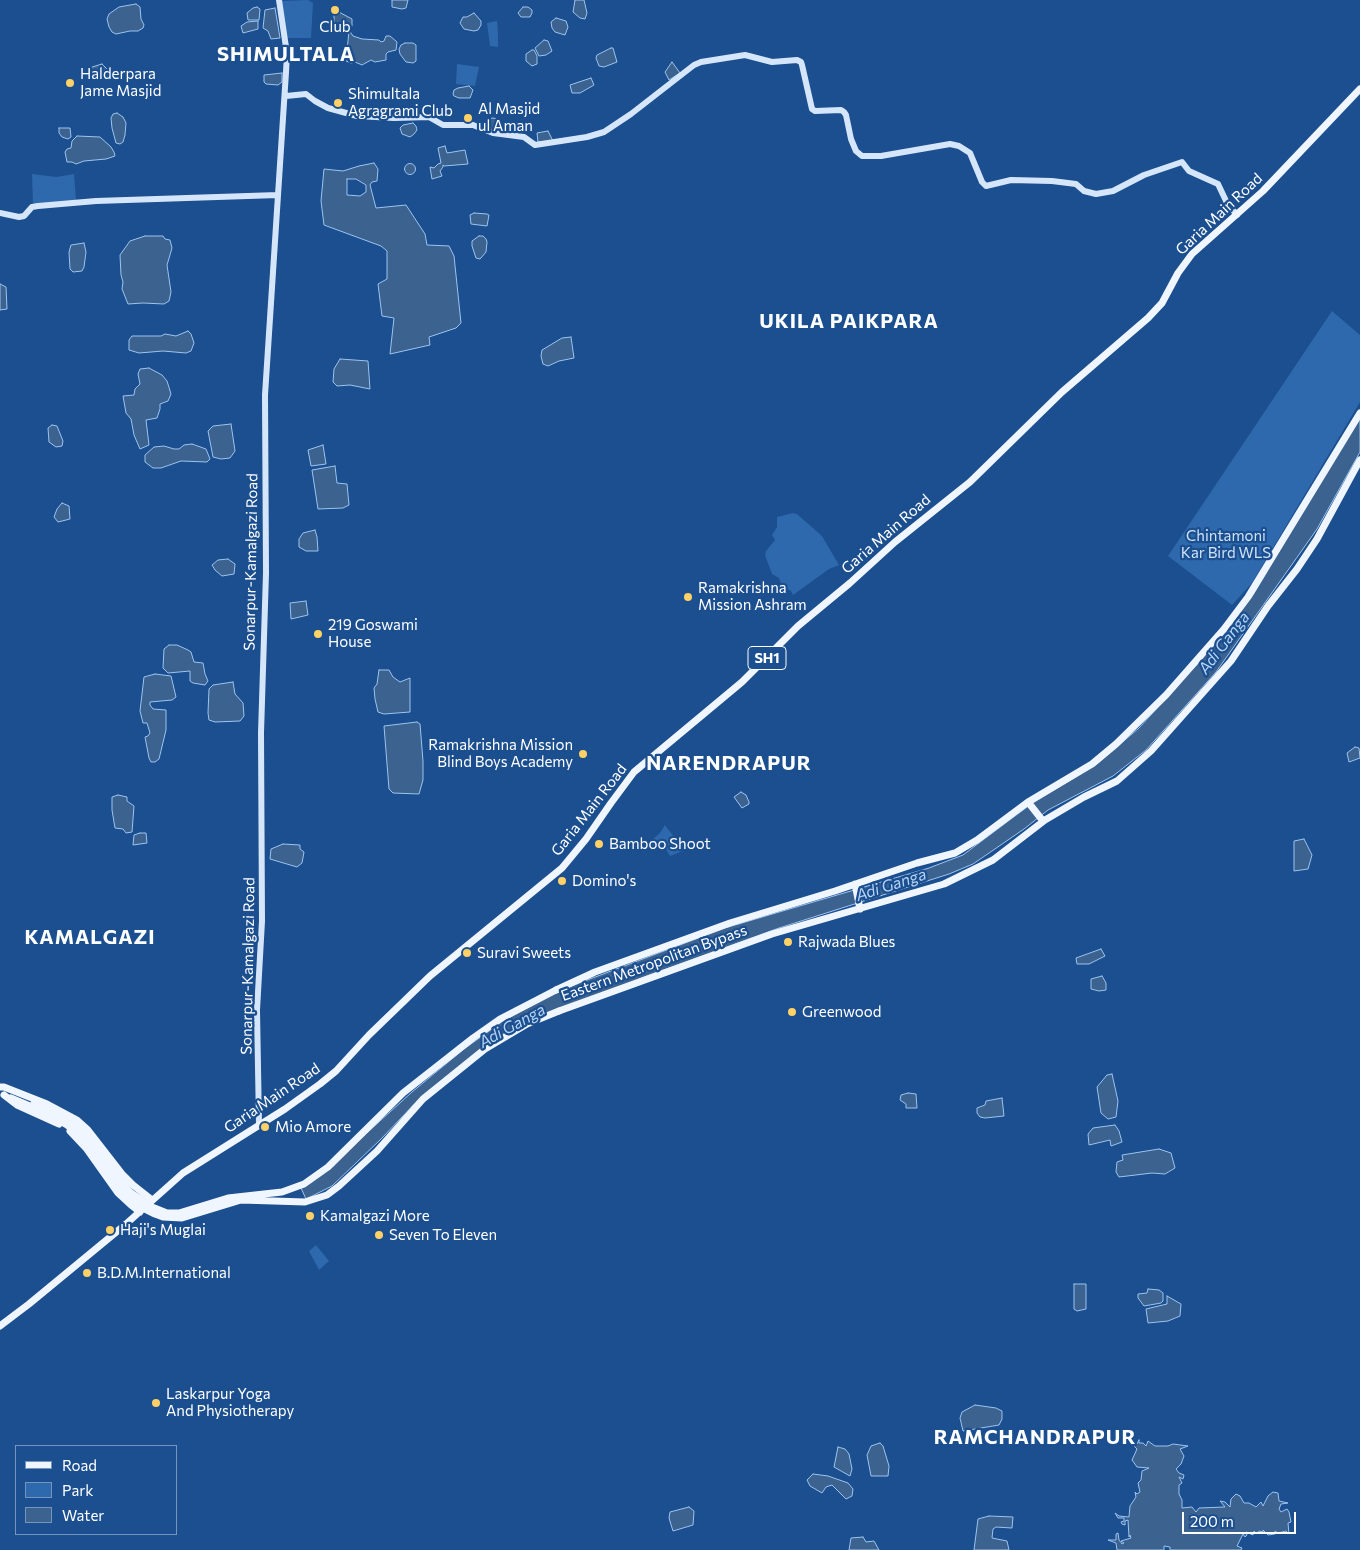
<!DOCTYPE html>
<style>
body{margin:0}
#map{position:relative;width:1360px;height:1550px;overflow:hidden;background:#1b4f8f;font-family:Commissioner,sans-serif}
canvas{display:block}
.legend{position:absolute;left:15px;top:1445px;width:162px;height:90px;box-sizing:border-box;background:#1b4f8f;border:1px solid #7695bc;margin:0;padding:6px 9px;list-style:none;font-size:15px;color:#fff}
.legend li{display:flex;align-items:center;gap:10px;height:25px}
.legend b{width:25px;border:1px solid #7695bc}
.scale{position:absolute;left:1182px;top:1512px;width:114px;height:22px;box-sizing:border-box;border:2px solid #fff;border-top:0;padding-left:6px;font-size:15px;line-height:18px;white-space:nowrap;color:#fff;-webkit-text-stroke:4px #1b4f8f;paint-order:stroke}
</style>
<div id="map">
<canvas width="1360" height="1550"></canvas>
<ul class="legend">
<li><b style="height:6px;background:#f0f6ff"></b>Road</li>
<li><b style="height:14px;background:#2e69ad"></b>Park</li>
<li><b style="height:14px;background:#3c6290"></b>Water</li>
</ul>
<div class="scale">200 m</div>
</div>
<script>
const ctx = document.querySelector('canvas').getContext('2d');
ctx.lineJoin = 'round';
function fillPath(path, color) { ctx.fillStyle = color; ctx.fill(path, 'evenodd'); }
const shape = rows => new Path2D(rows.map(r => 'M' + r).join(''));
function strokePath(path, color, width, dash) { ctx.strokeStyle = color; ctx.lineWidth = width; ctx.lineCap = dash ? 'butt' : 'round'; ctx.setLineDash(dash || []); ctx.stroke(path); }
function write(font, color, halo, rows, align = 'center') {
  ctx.font = font + ' Commissioner,sans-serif'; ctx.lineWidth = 4.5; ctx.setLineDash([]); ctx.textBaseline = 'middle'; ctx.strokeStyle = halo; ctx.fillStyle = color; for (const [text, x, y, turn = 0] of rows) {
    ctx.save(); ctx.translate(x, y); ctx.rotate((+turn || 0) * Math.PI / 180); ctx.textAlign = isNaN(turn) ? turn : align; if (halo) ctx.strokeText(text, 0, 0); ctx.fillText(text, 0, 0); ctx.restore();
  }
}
fillPath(shape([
 [308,0,313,3,311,38,286,38,281,1],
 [497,21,498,34,498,47,490,46,487,23],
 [457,64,479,67,475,86,456,84],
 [32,174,56,177,74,174,76,201,33,205],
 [1332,311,1360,335,1360,402,1252,583,1232,605,1168,556],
 [793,513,797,514,822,536,839,565,829,569,793,595,791,591,782,586,779,578,772,574,765,555,766,551,775,540,772,535,777,527,777,517],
 [665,825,667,828,685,850,670,856,663,844,654,847,651,845,652,840,660,833],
 [316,1245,329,1261,319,1270,309,1251]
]), '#2e69ad');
const water = shape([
 [392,0,408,0,406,8,402,9,392,7,392,0],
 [575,0,584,0,587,13,585,19,580,18,573,12,575,0],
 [136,4,140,7,141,19,144,25,143,28,138,31,130,31,116,34,112,32,109,27,107,19,109,14,119,7,136,4],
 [257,7,260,9,259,20,248,20,247,13,253,8,257,7],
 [523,7,528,7,532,10,532,13,530,17,521,17,518,13,523,7],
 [275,8,280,38,271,39,268,31,263,28,265,10,275,8],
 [337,11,352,19,352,26,349,30,353,36,362,39,379,40,381,42,384,41,386,36,390,36,397,42,396,50,388,52,386,54,386,60,375,62,371,60,362,65,355,62,351,63,346,61,349,31,334,24,334,15,337,11],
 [474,13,481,21,481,25,478,30,474,31,464,29,460,23,463,17,467,17,474,13],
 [556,18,566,21,568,27,565,35,555,32,552,28,551,22,556,18],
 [258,21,258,29,243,33,241,26,247,22,258,21],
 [544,40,548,41,552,51,546,55,539,56,535,48,544,40],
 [405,43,413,43,416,45,416,61,413,63,406,62,400,54,399,49,401,45,405,43],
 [611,48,613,48,617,62,604,67,599,66,596,58,597,55,611,48],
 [532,50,534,50,537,56,537,64,532,66,526,61,526,54,532,50],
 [672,62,680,73,669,80,665,72,672,62],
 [102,64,109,71,98,76,87,77,89,68,102,64],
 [282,73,282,82,278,85,266,84,264,82,264,75,282,73],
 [591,78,594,85,580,93,572,93,570,85,591,78],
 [469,86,473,90,470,98,459,98,454,96,453,94,454,90,458,88,469,86],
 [117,113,123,117,126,123,125,135,123,142,120,144,116,143,112,128,111,118,113,114,117,113],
 '487 124a6 6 0 1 1 12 0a6 6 0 1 1-12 0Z',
 [413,123,416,126,417,130,414,134,410,137,402,134,400,128,403,125,413,123],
 [59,128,70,128,71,137,68,139,62,137,59,133,59,128],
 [548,131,553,141,538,142,537,133,548,131],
 [77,136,100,137,111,147,114,152,115,156,106,159,84,161,76,164,72,162,67,162,65,152,67,149,71,148,72,141,77,136],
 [445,146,447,153,465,150,468,164,444,166,443,165,443,167,440,171,442,176,432,179,430,167,434,168,438,164,441,163,438,148,445,146],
 [374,163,378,169,377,181,372,182,370,185,376,208,406,205,425,234,427,245,449,246,454,256,461,323,456,328,429,337,430,345,390,354,394,318,382,316,378,284,387,279,387,251,381,246,324,225,321,201,324,169,343,171,359,166,374,163],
 [347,179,356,179,366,185,366,192,360,196,347,195,347,179],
 '404.5 169a5.5 5.5 0 1 1 11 0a5.5 5.5 0 1 1-11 0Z',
 [474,213,487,214,489,215,487,226,471,224,470,215,474,213],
 [145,236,163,236,165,239,170,240,172,248,167,265,171,292,169,301,164,304,143,303,128,304,122,289,123,282,121,275,120,255,130,241,145,236],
 [479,236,483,236,486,239,487,242,486,252,480,259,476,258,472,246,472,241,479,236],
 [84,243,86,252,84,267,82,271,73,272,70,269,69,252,71,245,84,243],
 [0,284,6,287,7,309,0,310,0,284],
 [188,331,191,334,194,343,191,351,186,353,163,351,139,353,129,350,129,340,132,336,161,336,165,334,176,336,188,331],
 [571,337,574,358,559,361,548,366,543,364,541,356,542,350,562,338,571,337],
 [340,359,368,361,370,389,350,385,337,386,333,382,334,369,340,359],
 [149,368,162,375,167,381,171,394,168,401,160,404,160,409,157,418,146,420,149,445,140,449,134,435,131,419,126,413,123,396,134,395,135,389,140,384,138,374,140,369,149,368],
 [1360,415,1360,452,1317,529,1216,672,1146,750,1113,776,1048,810,1024,829,973,864,949,874,779,928,644,977,505,1033,421,1097,381,1139,332,1186,306,1199,301,1188,369,1131,412,1092,464,1049,503,1021,558,991,725,928,929,868,963,855,1031,804,1097,764,1139,728,1201,660,1253,595,1360,415],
 [231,424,235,451,230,458,221,459,213,457,208,431,213,426,231,424],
 [52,425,57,426,63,441,62,446,56,447,49,442,48,428,52,425],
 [192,444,206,449,210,459,207,462,181,461,161,468,153,468,145,462,145,455,154,447,164,446,174,449,179,449,184,445,192,444],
 [323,445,326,464,311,466,308,450,323,445],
 [335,466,337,483,347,484,349,505,343,508,318,509,312,470,335,466],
 [62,503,69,506,70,519,58,522,54,517,57,509,62,503],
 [315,530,317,537,318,551,306,551,299,547,299,539,303,533,315,530],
 [228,559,235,564,234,574,222,576,215,570,212,565,218,560,228,559],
 [306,601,308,615,291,619,290,603,306,601],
 [169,645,177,645,188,650,191,652,194,662,203,663,205,674,208,681,205,685,193,683,190,681,190,671,168,673,163,668,164,649,169,645],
 [379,670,389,670,393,677,400,682,410,678,410,712,384,714,378,712,375,699,374,688,377,684,379,670],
 [155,674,171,676,176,697,172,700,150,702,150,705,153,709,166,710,166,730,159,759,155,762,151,762,149,758,145,737,148,736,150,733,147,723,143,723,140,711,144,677,155,674],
 [233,682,235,694,243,703,244,716,240,721,215,722,209,720,208,713,209,689,213,685,233,682],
 [417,722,420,724,423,761,423,780,419,794,393,793,389,789,384,726,417,722],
 [1355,747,1359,748,1360,758,1349,762,1347,753,1355,747],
 [741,792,746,795,749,802,749,804,742,808,734,797,741,792],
 [118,795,127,797,127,801,134,806,132,832,126,833,123,829,115,828,112,810,112,797,118,795],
 [140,833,146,833,147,843,133,845,134,835,140,833],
 [1304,839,1312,855,1308,869,1294,871,1294,841,1304,839],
 [283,844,300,845,300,849,304,852,302,863,297,867,270,859,271,849,283,844],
 [1101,949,1105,956,1089,964,1077,964,1076,958,1101,949],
 [1102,976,1106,983,1106,990,1099,991,1091,989,1091,979,1102,976],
 [1112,1074,1118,1101,1116,1117,1108,1119,1101,1113,1097,1087,1107,1075,1112,1074],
 [908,1093,916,1094,917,1108,906,1108,906,1104,900,1100,901,1095,908,1093],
 [1002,1098,1004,1116,985,1118,980,1117,977,1113,977,1108,985,1105,986,1101,1002,1098],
 [1115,1125,1119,1131,1122,1142,1111,1146,1110,1140,1089,1145,1088,1134,1093,1128,1115,1125],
 [1159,1149,1171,1153,1175,1168,1165,1174,1152,1173,1119,1177,1116,1172,1117,1162,1123,1160,1122,1155,1159,1149],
 [1074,1284,1086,1284,1086,1309,1077,1311,1074,1309,1074,1284],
 [1148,1289,1159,1290,1163,1293,1163,1301,1161,1303,1144,1306,1138,1298,1138,1294,1147,1293,1148,1289],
 [1167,1296,1181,1304,1180,1316,1168,1321,1148,1323,1146,1309,1167,1304,1167,1296],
 [975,1405,996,1408,1002,1411,1002,1419,999,1425,963,1431,960,1418,962,1412,975,1405],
 [1139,1440,1139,1443,1143,1443,1146,1446,1148,1441,1155,1446,1168,1446,1173,1444,1188,1446,1180,1449,1184,1456,1181,1464,1176,1469,1179,1473,1184,1475,1183,1479,1179,1477,1182,1483,1179,1485,1179,1494,1182,1500,1182,1508,1192,1507,1196,1512,1199,1508,1225,1507,1220,1501,1225,1502,1230,1507,1231,1499,1236,1494,1240,1496,1244,1503,1249,1503,1256,1507,1261,1502,1263,1506,1268,1496,1273,1492,1278,1493,1279,1501,1288,1503,1281,1504,1279,1509,1281,1512,1287,1509,1289,1512,1291,1522,1288,1523,1289,1534,1286,1531,1278,1533,1275,1531,1275,1534,1268,1535,1263,1530,1263,1532,1259,1531,1257,1534,1254,1531,1253,1535,1246,1532,1247,1535,1245,1537,1243,1534,1237,1546,1242,1548,1241,1550,1170,1550,1170,1547,1164,1546,1164,1550,1117,1550,1116,1543,1108,1540,1116,1540,1116,1534,1118,1533,1119,1540,1122,1544,1124,1543,1121,1541,1131,1538,1130,1535,1129,1537,1128,1520,1125,1521,1125,1525,1122,1524,1121,1522,1124,1521,1124,1518,1118,1518,1115,1513,1119,1516,1129,1517,1130,1506,1136,1497,1135,1492,1137,1494,1140,1492,1138,1483,1141,1480,1142,1471,1149,1468,1137,1467,1132,1460,1137,1449,1132,1444,1137,1444,1139,1440],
 [880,1443,883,1446,889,1466,888,1476,871,1476,867,1455,871,1446,880,1443],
 [838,1447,845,1449,849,1454,852,1469,850,1476,834,1467,838,1447],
 [813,1474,828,1476,848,1483,853,1489,852,1496,846,1499,832,1485,826,1487,822,1493,810,1486,807,1480,813,1474],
 [689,1507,694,1511,693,1525,673,1531,669,1518,670,1512,689,1507],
 [989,1516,1013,1517,1012,1528,996,1527,993,1529,992,1538,1007,1541,1009,1550,974,1550,978,1519,989,1516],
 [863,1537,866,1542,874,1541,879,1550,849,1550,851,1538,863,1537]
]);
fillPath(water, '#3c6290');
strokePath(water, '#9cc4f0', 1);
strokePath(shape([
 [286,96,306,94,315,101,328,108,357,116,394,118,429,117,443,125,473,125,493,133,524,137,535,145,587,137,604,132,631,114,694,65,701,62,745,55,772,62,797,60,801,62,802,65,812,109,815,111,841,110,844,112,846,115,851,139,856,151,862,156,881,156,950,144,959,146,970,153,982,182,986,186,1011,180,1052,181,1076,184,1084,191,1096,194,1113,191,1144,175,1182,162,1189,171,1218,184,1227,203,1237,215],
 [0,213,19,217,24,216,32,207,38,206,96,201,278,195],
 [259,1124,257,1010,262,921,261,733,266,573,265,395,286,72,287,54,279,0]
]), '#d6e6fa', 6);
strokePath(shape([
 [1028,802,1043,821],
 [855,884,860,909],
 [556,990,595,972,730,923,835,891,917,863,955,853,977,840,1028,802,1092,764,1116,744,1166,695,1224,629,1248,597,1360,413],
 [559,1011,772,934,944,884,993,860,1045,820,1084,797,1117,781,1151,751,1231,661,1268,606,1297,569,1317,539,1360,460],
 [0,1087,4,1087,47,1104,77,1120,87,1129,122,1174,133,1185,152,1200],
 [4,1095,17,1105,59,1124],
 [70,1131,86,1148,118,1193,131,1205,140,1212],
 [0,1326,29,1304,126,1224,183,1173,285,1109,320,1084,336,1071,369,1035,430,976,562,868,586,839,611,803,634,772,742,682,798,626,850,583,895,542,970,482,1062,392,1148,318,1162,303,1178,273,1192,254,1263,191,1360,89]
]), '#f0f6ff', 7);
strokePath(shape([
 [11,1098,44,1112,67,1125,80,1135,90,1146,115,1183,137,1205,155,1214,163,1217,182,1218,241,1200,305,1202,327,1195,339,1186,377,1151,423,1099,485,1049,527,1024,559,1011],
 [34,1103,58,1113,83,1131,96,1146,119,1179,131,1193,152,1207,167,1213,179,1213,228,1198,282,1192,304,1184,328,1167,403,1093,473,1038,500,1019,556,990]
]), '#f0f6ff', 7);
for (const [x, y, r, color] of [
 [335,10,5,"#ffd166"],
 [70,83,5,"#ffd166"],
 [338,103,5,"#ffd166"],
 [468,118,5,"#ffd166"],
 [688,597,5,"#ffd166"],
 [318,634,5,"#ffd166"],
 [583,754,5,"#ffd166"],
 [599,844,5,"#ffd166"],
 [562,881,5,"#ffd166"],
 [788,942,5,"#ffd166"],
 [467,953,5,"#ffd166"],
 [792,1012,5,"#ffd166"],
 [265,1127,5,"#ffd166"],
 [310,1216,5,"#ffd166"],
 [110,1230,5,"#ffd166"],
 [379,1235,5,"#ffd166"],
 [87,1273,5,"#ffd166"],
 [156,1403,5,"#ffd166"]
]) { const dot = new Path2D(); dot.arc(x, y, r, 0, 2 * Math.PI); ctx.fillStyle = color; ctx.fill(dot); strokePath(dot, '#1b4f8f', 2); }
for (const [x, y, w] of [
 [767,658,38]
]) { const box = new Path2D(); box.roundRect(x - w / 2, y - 11.5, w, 23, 4); ctx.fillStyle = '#1b4f8f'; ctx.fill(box); strokePath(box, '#fff', 1); }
write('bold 14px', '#fff', null, [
 ["SH1",767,658]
]);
write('15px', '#fff', '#1b4f8f', [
 ["Club",335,27,"center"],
 ["Halderpara",80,74],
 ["Jame Masjid",80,91],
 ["Shimultala",348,94],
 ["Agragrami Club",348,111],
 ["Al Masjid",478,109],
 ["ul Aman",478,126],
 ["Ramakrishna",698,588],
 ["Mission Ashram",698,605],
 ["219 Goswami",328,625],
 ["House",328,642],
 ["Ramakrishna Mission",573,745,"right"],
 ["Blind Boys Academy",573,762,"right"],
 ["Bamboo Shoot",609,844],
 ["Domino's",572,881],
 ["Rajwada Blues",798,942],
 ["Suravi Sweets",477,953],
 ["Greenwood",802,1012],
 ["Mio Amore",275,1127],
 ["Kamalgazi More",320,1216],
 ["Haji's Muglai",120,1230],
 ["Seven To Eleven",389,1235],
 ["B.D.M.International",97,1273],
 ["Laskarpur Yoga",166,1394],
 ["And Physiotherapy",166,1411]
], 'left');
write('15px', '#fff', '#1b4f8f', [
 ["Garia Main Road",1219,214,-43],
 ["Garia Main Road",886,534,-41],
 ["Sonarpur-Kamalgazi Road",251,562,-89],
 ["Garia Main Road",589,810,-52],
 ["Eastern Metropolitan Bypass",654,963,-20],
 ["Sonarpur-Kamalgazi Road",248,966,-89],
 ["Garia Main Road",272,1098,-34]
]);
write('15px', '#cfe3fa', '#1b4f8f', [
 ["Chintamoni",1226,536],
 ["Kar Bird WLS",1226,553]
]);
write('italic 16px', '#b5d3f5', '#1b4f8f', [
 ["Adi Ganga",1224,643,-53],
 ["Adi Ganga",891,885,-18],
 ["Adi Ganga",512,1026,-29]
]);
ctx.letterSpacing = '1px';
write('bold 20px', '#fff', '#1b4f8f', [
 ["SHIMULTALA",286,54],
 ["UKILA PAIKPARA",849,321],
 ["NARENDRAPUR",729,763],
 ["KAMALGAZI",90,937],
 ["RAMCHANDRAPUR",1035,1437]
]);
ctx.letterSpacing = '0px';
</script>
